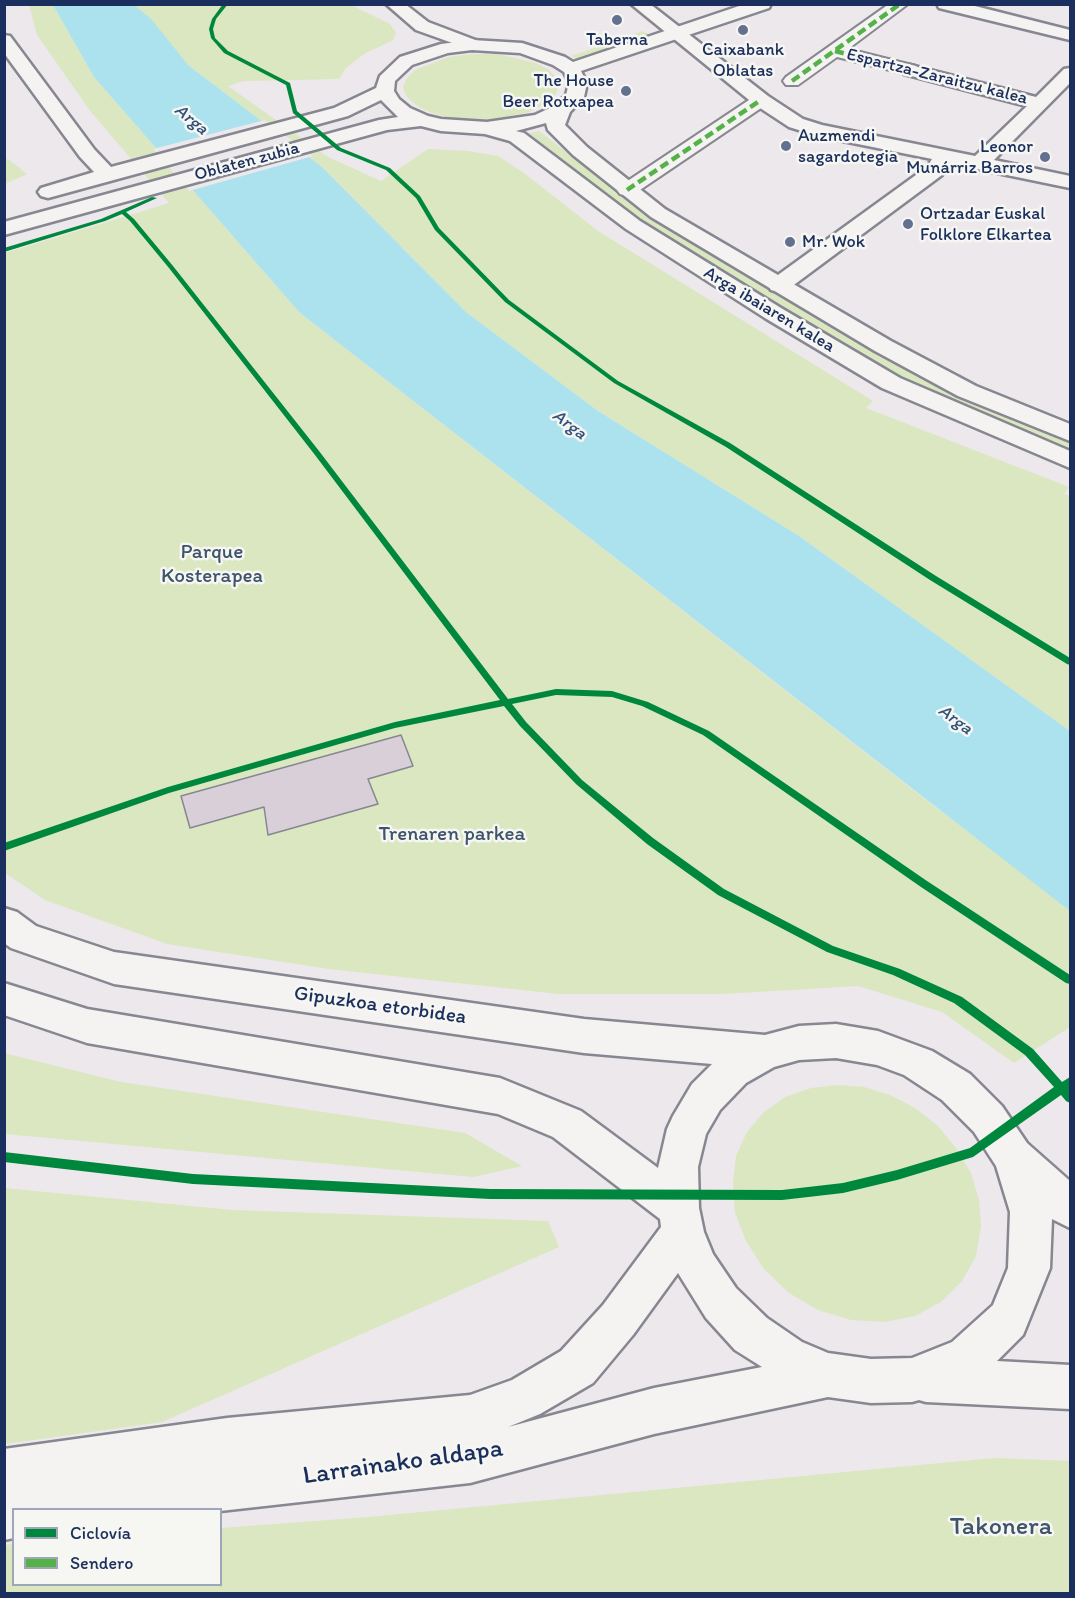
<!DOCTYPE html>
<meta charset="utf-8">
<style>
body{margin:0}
#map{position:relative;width:1075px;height:1598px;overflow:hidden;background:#ede8eb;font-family:Itim,sans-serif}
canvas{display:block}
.frame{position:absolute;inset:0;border:6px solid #1b2f5e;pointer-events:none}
.legend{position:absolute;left:12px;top:1508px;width:210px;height:78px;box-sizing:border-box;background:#f6f6f2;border:2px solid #9ea6b7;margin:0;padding:8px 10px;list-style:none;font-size:18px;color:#1b2f5e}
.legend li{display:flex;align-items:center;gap:12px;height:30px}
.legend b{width:30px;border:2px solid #9ea6b7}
</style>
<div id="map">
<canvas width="1075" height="1598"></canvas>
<div class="frame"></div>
<ul class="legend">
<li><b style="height:8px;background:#00873e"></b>Ciclovía</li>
<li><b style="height:8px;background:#55b248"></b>Sendero</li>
</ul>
</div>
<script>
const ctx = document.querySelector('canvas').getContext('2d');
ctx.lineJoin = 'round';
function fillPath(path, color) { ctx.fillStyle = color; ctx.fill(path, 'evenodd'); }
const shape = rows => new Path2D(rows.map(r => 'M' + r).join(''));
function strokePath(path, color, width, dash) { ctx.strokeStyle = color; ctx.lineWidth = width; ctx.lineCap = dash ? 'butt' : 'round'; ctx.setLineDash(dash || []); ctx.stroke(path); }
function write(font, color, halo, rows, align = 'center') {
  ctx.font = font + ' Itim,sans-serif'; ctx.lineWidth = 5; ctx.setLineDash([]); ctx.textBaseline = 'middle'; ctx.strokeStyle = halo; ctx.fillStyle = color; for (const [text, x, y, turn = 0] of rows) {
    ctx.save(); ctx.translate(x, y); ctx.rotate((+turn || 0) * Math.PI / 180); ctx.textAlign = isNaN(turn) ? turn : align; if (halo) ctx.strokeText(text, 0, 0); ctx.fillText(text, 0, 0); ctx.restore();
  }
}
fillPath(shape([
 [29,5,53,5,94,77,300,313,930,803,1070,909,1070,1027,1014,1063,942,1012,858,986,723,994,558,994,329,969,167,944,45,900,5,873,5,253,169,203,91,112,37,35],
 [133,5,351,5,390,24,396,33,393,40,364,54,346,68,339,79,244,81,228,86,328,157,381,181,428,149,468,151,498,156,524,173,598,231,873,401,866,408,1069,487,1064,494,1070,496,1070,731,799,536,598,411,466,312,322,167,188,65],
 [643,31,649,34,577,59,571,56],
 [473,54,497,54,536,63,549,70,557,79,558,87,556,94,550,101,527,113,486,120,452,118,435,114,420,108,406,96,403,87,407,78,415,70,448,57],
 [539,131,651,217,908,369,1070,440,1070,452,950,402,892,372,641,222,529,133],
 [8,159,27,174,5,184,5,160],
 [4,1053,121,1082,465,1133,522,1166,473,1177,5,1134],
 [837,1085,864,1087,890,1095,915,1108,938,1126,956,1148,971,1173,979,1200,981,1227,976,1256,962,1281,941,1302,915,1316,884,1322,851,1320,818,1310,789,1293,764,1269,746,1241,735,1213,733,1184,736,1156,747,1132,764,1112,785,1097,811,1088],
 [4,1188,232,1210,548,1221,559,1247,162,1422,5,1444],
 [994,1458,1070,1461,1070,1593,5,1593,5,1545,13,1544,14,1584,220,1584,221,1528,368,1517]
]), '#dae7c0');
fillPath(shape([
 [53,5,134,5,151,19,188,65,322,167,466,312,598,411,799,536,1070,731,1070,911,300,313,94,77]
]), '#ace2ed');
fillPath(shape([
 [265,120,313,156,189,191,153,149]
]), '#ede8eb');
const building = shape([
 [401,735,413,766,368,779,378,804,268,835,264,807,190,828,181,796,401,735]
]);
fillPath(building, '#d8cfd8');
strokePath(building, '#868791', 1.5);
const pedestrian = shape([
 [889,4,908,4,848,49,916,66,919,70,916,74,910,75,837,57,798,85,786,85,783,81,786,77,889,4],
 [761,95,767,96,770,100,767,104,634,194,627,196,620,194,617,190,620,186,755,96,761,95]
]);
const minor = shape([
 [386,4,405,4,428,22,478,41,481,45,478,49,472,50,416,30,386,4],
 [631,4,650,4,768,96,803,119,822,125,975,156,1027,106,904,74,901,70,904,66,910,65,1036,97,1064,69,1070,68,1070,83,994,160,1070,176,1070,188,949,163,942,175,787,290,779,292,771,290,768,285,771,280,927,167,932,159,818,136,789,127,754,104,631,4],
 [937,4,967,4,1070,30,1070,40,939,8,937,4]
]);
const tertiary = shape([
 [745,4,771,4,769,8,581,71,587,83,584,97,570,112,565,125,587,147,665,209,891,341,976,386,1070,424,1070,441,958,396,875,351,651,217,573,155,548,130,546,123,516,131,524,133,640,221,781,308,900,378,1070,451,1070,468,882,388,765,318,626,229,510,141,485,134,441,131,421,126,387,130,4,235,4,222,379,120,398,117,381,100,348,116,48,198,41,196,38,192,41,188,94,172,80,157,4,53,4,35,10,36,94,149,111,167,334,108,376,88,380,76,400,57,441,44,472,40,522,43,565,57,573,62,745,4],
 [472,50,520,53,553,65,564,72,569,83,566,95,554,106,535,115,487,122,441,119,428,116,410,108,399,99,394,91,395,81,412,65,448,53,472,50],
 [4,908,17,912,36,926,114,952,584,1019,765,1035,799,1026,836,1024,878,1031,932,1051,970,1074,1002,1106,1027,1143,1070,1181,1070,1228,1052,1219,1050,1268,1023,1335,997,1361,1070,1365,1070,1409,926,1402,919,1400,912,1402,871,1403,828,1397,654,1434,470,1483,220,1511,14,1510,14,1538,4,1540,4,1449,227,1418,470,1395,512,1380,561,1351,603,1305,661,1227,660,1219,553,1137,498,1114,87,1043,4,1015,4,983,87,1009,500,1078,581,1111,658,1168,667,1129,673,1116,692,1084,712,1064,584,1053,114,984,11,948,4,943,4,908],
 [836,1058,877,1065,904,1075,942,1100,974,1132,996,1166,1010,1212,1008,1268,993,1305,952,1342,912,1358,871,1359,828,1353,802,1342,767,1318,736,1288,713,1254,704,1232,699,1208,698,1167,706,1134,720,1110,746,1083,774,1067,799,1060,836,1058],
 [678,1273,706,1318,735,1350,762,1367,654,1388,508,1427,540,1414,593,1383,633,1335,678,1273]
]);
strokePath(pedestrian, '#868791', 4);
strokePath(minor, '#868791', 5);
strokePath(tertiary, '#868791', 5);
fillPath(pedestrian, '#f4f3f2');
fillPath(minor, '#f4f3f2');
fillPath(tertiary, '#f4f3f2');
strokePath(shape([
 [835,51,910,70],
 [792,81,900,4],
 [627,190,761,100]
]), '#55b248', 4.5, [9, 4.5]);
fillPath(shape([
 [223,4,228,4,216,19,213,29,215,38,228,51,290,83,297,111,341,148,390,168,420,196,439,228,509,300,618,381,730,443,936,576,1070,658,1070,665,1067,664,930,580,726,447,614,383,505,302,435,230,416,198,386,170,337,150,293,113,286,85,224,53,211,38,209,29,212,19,223,4],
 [152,197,157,198,126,212,134,219,173,266,319,451,508,699,556,689,612,691,648,702,709,731,927,881,1070,975,1070,984,1066,983,921,887,703,735,642,706,612,697,556,695,512,704,526,722,582,780,653,838,724,889,833,946,900,969,962,997,1033,1049,1062,1082,1070,1077,1070,1088,1069,1089,1070,1091,1070,1103,1066,1101,1061,1095,973,1157,897,1180,843,1193,782,1200,490,1199,193,1184,4,1162,4,1152,193,1174,490,1189,782,1190,843,1183,897,1170,970,1148,1054,1087,1025,1055,954,1003,893,975,827,952,718,895,647,844,576,784,520,726,504,706,395,728,169,793,4,851,4,843,168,787,395,722,500,700,315,455,169,268,130,221,122,214,105,221,4,252,4,248,101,219,152,197]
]), '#00873e');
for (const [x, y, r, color] of [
 [617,20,6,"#64708f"],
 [743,30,6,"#64708f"],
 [626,91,6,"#64708f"],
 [786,146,6,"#64708f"],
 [1045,157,6,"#64708f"],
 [908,224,6,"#64708f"],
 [790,242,6,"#64708f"]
]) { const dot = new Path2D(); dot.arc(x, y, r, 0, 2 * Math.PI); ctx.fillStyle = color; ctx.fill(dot); strokePath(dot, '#f6f6f2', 2); }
write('18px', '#1b2f5e', '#f6f6f2', [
 ["Taberna",617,40,"center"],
 ["Caixabank",743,50,"center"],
 ["Oblatas",743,71,"center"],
 ["The House",614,81,"right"],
 ["Beer Rotxapea",614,102,"right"],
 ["Auzmendi",798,136],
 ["sagardotegia",798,157],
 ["Leonor",1033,147,"right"],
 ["Munárriz Barros",1033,168,"right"],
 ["Ortzadar Euskal",920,214],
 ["Folklore Elkartea",920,235],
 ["Mr. Wok",802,242]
], 'left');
write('18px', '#1b2f5e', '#f6f6f2', [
 ["Espartza-Zaraitzu kalea",937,77,14],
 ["Oblaten zubia",247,162,-15],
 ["Arga ibaiaren kalea",769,310,31]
]);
write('italic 18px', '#32527b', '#f6f6f2', [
 ["Arga",191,120,40],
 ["Arga",569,425,37],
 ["Arga",955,720,37]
]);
write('21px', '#3e546b', '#f6f6f2', [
 ["Parque",212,553],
 ["Kosterapea",212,577],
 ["Trenaren parkea",452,835]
]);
write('21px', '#1b2f5e', '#f6f6f2', [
 ["Gipuzkoa etorbidea",380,1006,8]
]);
write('26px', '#1b2f5e', '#f6f6f2', [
 ["Larrainako aldapa",403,1463,-8]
]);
write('26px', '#3e546b', '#f6f6f2', [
 ["Takonera",1001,1527]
]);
</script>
